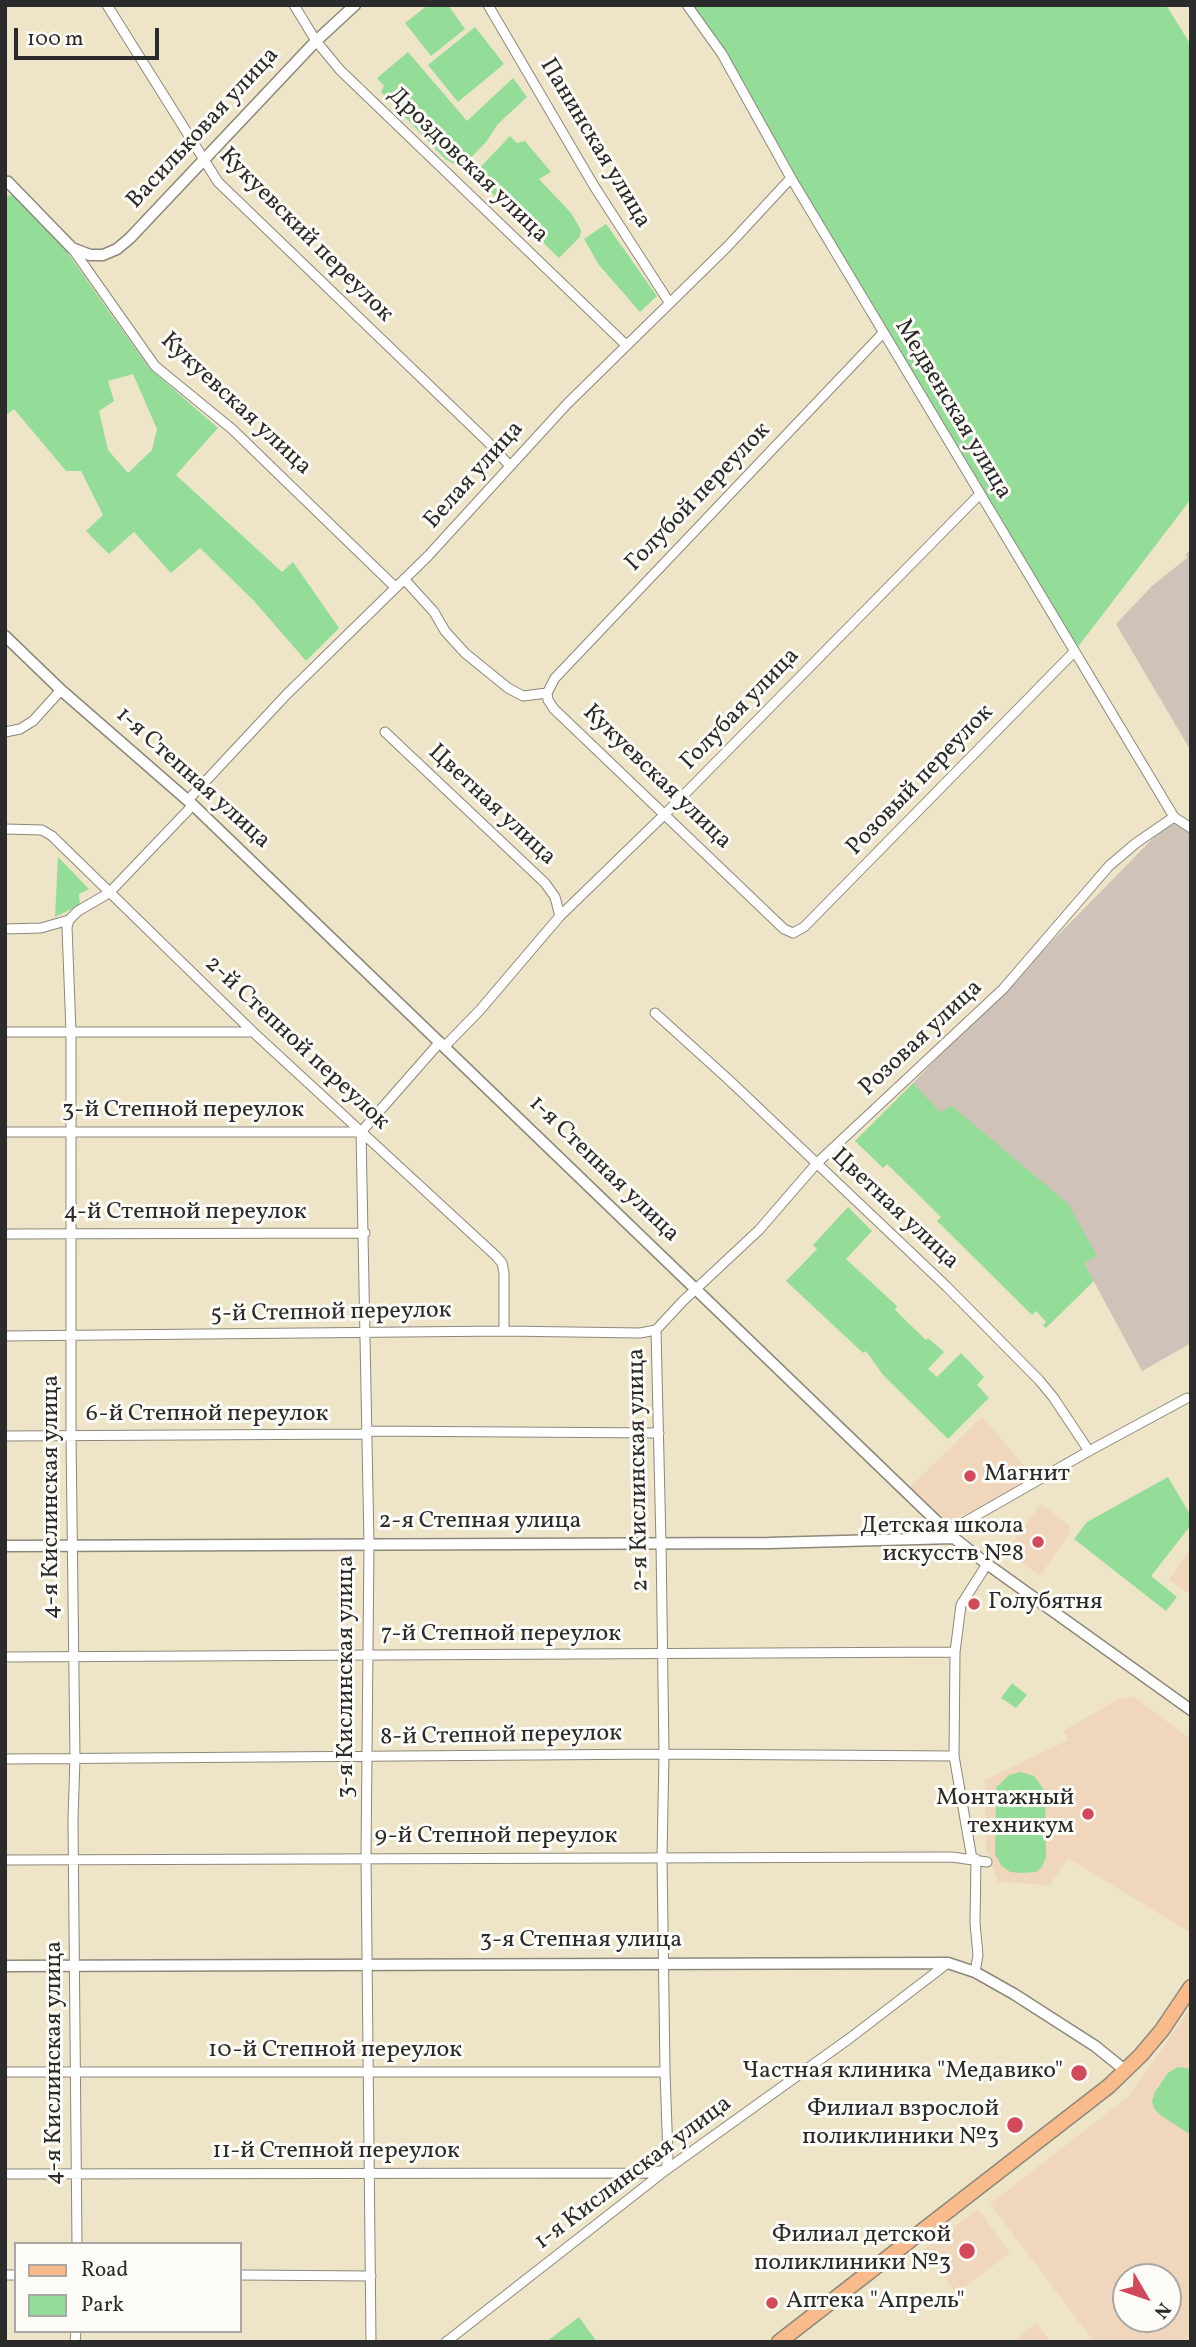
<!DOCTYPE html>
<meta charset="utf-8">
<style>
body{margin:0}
#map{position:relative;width:1196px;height:2347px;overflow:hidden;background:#eee5c8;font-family:Vollkorn,serif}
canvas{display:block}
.frame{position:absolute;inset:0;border:7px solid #2b2b2b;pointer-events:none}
.legend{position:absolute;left:14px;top:2242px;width:228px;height:91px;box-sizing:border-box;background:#fdfcf7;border:2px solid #a9a8a5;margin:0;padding:9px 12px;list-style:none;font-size:21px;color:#2b2b2b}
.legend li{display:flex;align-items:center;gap:14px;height:35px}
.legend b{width:35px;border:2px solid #a9a8a5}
.north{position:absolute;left:1112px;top:2263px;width:70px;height:70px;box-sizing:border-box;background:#fdfcf7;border:2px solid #a9a8a5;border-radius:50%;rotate:129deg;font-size:19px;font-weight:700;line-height:28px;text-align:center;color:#2b2b2b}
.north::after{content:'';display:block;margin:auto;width:24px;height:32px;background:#d1495b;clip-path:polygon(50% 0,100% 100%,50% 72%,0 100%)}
.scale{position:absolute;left:14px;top:28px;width:145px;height:32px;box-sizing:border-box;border:4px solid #2b2b2b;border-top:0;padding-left:9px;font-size:21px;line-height:24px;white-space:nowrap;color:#2b2b2b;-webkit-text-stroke:5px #fdfcf7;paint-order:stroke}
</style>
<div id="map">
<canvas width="1196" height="2347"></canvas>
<div class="frame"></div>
<ul class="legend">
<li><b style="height:9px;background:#fabb8c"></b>Road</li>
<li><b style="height:19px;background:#93dd99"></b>Park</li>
</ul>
<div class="north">N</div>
<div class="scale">100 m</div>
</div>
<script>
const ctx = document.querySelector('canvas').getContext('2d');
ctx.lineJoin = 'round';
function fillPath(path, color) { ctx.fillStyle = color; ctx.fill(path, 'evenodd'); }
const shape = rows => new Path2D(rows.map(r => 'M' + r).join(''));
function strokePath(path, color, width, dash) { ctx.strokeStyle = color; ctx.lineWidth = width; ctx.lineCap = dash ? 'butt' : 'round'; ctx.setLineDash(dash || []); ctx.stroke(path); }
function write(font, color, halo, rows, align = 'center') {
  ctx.font = font + ' Vollkorn,serif'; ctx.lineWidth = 6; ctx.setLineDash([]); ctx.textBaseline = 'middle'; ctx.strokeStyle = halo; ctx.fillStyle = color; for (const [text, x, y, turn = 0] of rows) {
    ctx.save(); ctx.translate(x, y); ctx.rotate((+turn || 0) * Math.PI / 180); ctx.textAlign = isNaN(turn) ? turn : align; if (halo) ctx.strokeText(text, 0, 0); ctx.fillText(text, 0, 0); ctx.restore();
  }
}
fillPath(shape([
 [982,1417,1034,1477,965,1515,947,1521,910,1487],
 [1041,1504,1069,1525,1070,1533,1040,1576,1006,1551],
 [1191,1547,1191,1595,1169,1580],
 [1132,1696,1191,1739,1191,1933,1068,1858,1050,1885,998,1882,986,1848,985,1780,1068,1740,1063,1731,1117,1700],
 [1191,2007,1191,2342,1094,2342,990,2204,1129,2096],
 [1126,2277,1168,2277,1168,2319,1126,2319],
 [978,2209,1010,2253,956,2293,924,2249],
 [1036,2323,1051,2342,1012,2342]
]), '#f0d6bc');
fillPath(shape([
 [1191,550,1191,751,1116,624,1152,586,1187,558,1186,554],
 [1174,817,1191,832,1191,1343,1142,1371,1084,1263,1097,1255,940,1113,913,1083]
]), '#cec2b9');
fillPath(shape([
 [428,5,448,5,465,29,431,56,405,23],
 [690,5,1166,5,1191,45,1191,499,1074,652],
 [475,27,504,64,458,102,428,65],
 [408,52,467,121,513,78,527,97,498,124,486,142,461,168,445,159,381,92,384,86,377,78],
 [510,136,517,143,525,141,551,172,539,179,571,213,581,230,580,237,559,258,473,175],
 [5,195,15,196,62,245,149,368,218,428,176,475,282,572,293,562,339,628,306,661,254,601,200,548,171,573,134,532,109,554,86,531,103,515,81,471,66,471,14,409,5,416],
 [133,374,157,429,152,450,128,473,108,450,99,411,114,401,108,381],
 [606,224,657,296,640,312,599,265,584,239],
 [58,857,89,889,79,894,80,905,55,917],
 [913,1083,940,1112,952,1106,1068,1204,1097,1256,1084,1263,1094,1281,1046,1328,1043,1325,1046,1322,1036,1311,1032,1315,937,1221,941,1217,887,1164,883,1168,855,1141],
 [848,1207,872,1231,846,1259,897,1306,895,1310,926,1340,928,1338,944,1352,928,1369,937,1377,961,1353,984,1377,977,1385,989,1398,948,1439,883,1375,866,1351,863,1353,786,1281,817,1249,813,1245],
 [1168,1477,1191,1516,1191,1525,1151,1576,1177,1597,1166,1611,1074,1539,1087,1522],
 [1012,1683,1027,1695,1016,1708,1001,1698],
 [1021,1772,1034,1776,1045,1791,1046,1857,1042,1867,1036,1872,1022,1873,1010,1872,1001,1865,995,1854,996,1788,1009,1775],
 [1178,2067,1191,2069,1191,2135,1160,2115,1154,2108,1152,2101,1155,2092,1168,2073],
 [579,2317,597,2342,546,2342]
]), '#93dd99');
const minor = shape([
 [107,5,218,182,487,441,510,466],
 [294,5,316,41,340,70,626,345],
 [488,5,594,186,669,302],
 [687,5,722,54,791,178,1174,817,1191,828],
 [72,248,155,366,232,429,395,587],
 [404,579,434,612,445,631,465,653,508,688,523,696,547,693,548,700,554,709,784,929,793,933,804,927,1074,652],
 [547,693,555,678,883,333],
 [5,732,20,729,33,721,61,690],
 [385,732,545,883,555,897,560,916],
 [188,800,287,694,428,556,567,404,728,246,791,178],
 [5,829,42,830,52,836,253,1032,496,1256,502,1263,504,1273,504,1331],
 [5,929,41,928,69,920],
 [655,1013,729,1080,946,1286,1039,1380,1053,1397,1089,1451],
 [5,1032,253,1032],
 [445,1046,480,1010,560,916,665,814,980,494],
 [5,1132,361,1132],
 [5,1234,365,1233],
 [5,1336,504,1331,640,1333,656,1330],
 [366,1431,659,1433],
 [5,1436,366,1434],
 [945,1530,963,1523,1089,1451,1187,1398],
 [5,1657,955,1652],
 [5,1759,664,1754,954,1756],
 [972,1859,954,1756,955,1652,961,1605,987,1564],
 [5,1860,952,1857,987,1862],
 [975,1972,978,1955,975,1923,976,1859],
 [5,2072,665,2072],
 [5,2174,649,2173,666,2170,668,2157,665,2072,662,1857,664,1754,661,1543,656,1330,683,1301,759,1230,817,1163,1003,989,1109,866,1136,843,1174,817],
 [77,2244,73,1819,75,1758,71,1436,71,1032,67,927,69,920,78,911,109,893,193,805],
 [5,2275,16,2275],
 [240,2275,371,2276],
 [75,2342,76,2331],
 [371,2342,366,1857,369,1544,361,1132,440,1042],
 [446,2342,666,2170,850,2038,948,1963]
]);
const tertiary = shape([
 [5,184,8,182,72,248,90,255,103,255,117,249,130,238,316,41,355,5],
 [5,636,61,690,193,805,954,1538,987,1564,1191,1710],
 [5,1546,769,1543,954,1538],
 [5,1966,948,1963,975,1972,1014,1994,1095,2046,1126,2071]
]);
const primary = shape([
 [779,2342,1109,2086,1141,2055,1162,2030,1191,1987]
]);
strokePath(minor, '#8c887a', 11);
strokePath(tertiary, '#8c887a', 13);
strokePath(primary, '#8c887a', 17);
strokePath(minor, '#fff', 9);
strokePath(tertiary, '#fff', 10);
strokePath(primary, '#fabb8c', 14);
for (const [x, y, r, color] of [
 [970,1476,7,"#d1495b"],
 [1038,1542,7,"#d1495b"],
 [974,1604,7,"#d1495b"],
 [1088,1814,7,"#d1495b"],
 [1079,2073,9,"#d1495b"],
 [1015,2125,9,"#d1495b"],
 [967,2251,9,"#d1495b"],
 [772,2303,7,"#d1495b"]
]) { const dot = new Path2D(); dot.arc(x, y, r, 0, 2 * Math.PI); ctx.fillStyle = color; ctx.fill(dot); strokePath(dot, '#fdfcf7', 2.5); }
write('24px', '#2b2b2b', '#fdfcf7', [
 ["Васильковая улица",204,129,-47],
 ["Панинская улица",594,144,59],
 ["Дроздовская улица",467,166,44],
 ["Кукуевский переулок",305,236,45],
 ["Кукуевская улица",235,405,43],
 ["Медвенская улица",952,410,59],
 ["Белая улица",475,476,-48],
 ["Голубой переулок",699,498,-46],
 ["Голубая улица",741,710,-46],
 ["Кукуевская улица",656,778,44],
 ["1-я Степная улица",192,779,42],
 ["Розовый переулок",921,781,-46],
 ["Цветная улица",491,806,43],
 ["Розовая улица",922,1039,-43],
 ["2-й Степной переулок",296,1044,43],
 ["3-й Степной переулок",183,1112],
 ["1-я Степная улица",603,1170,44],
 ["Цветная улица",894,1210,43],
 ["4-й Степной переулок",185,1214],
 ["5-й Степной переулок",331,1314,-1],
 ["6-й Степной переулок",207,1416],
 ["2-я Кислинская улица",640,1470,-91],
 ["4-я Кислинская улица",53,1497,-90],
 ["2-я Степная улица",480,1523],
 ["7-й Степной переулок",501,1636],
 ["3-я Кислинская улица",348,1677,-90],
 ["8-й Степной переулок",501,1737,-1],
 ["9-й Степной переулок",496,1838],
 ["3-я Степная улица",581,1942],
 ["10-й Степной переулок",335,2052],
 ["4-я Кислинская улица",56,2063,-90],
 ["11-й Степной переулок",336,2153],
 ["1-я Кислинская улица",634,2174,-37]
]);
write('24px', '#2b2b2b', '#fdfcf7', [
 ["Магнит",984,1476,"left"],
 ["Детская школа",1024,1528],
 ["искусств №8",1024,1556],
 ["Голубятня",988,1604,"left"],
 ["Монтажный",1074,1800],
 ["техникум",1074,1828],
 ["Частная клиника \"Медавико\"",1063,2073],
 ["Филиал взрослой",999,2111],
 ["поликлиники №3",999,2139],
 ["Филиал детской",951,2237],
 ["поликлиники №3",951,2265],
 ["Аптека \"Апрель\"",786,2303,"left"]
], 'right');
</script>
